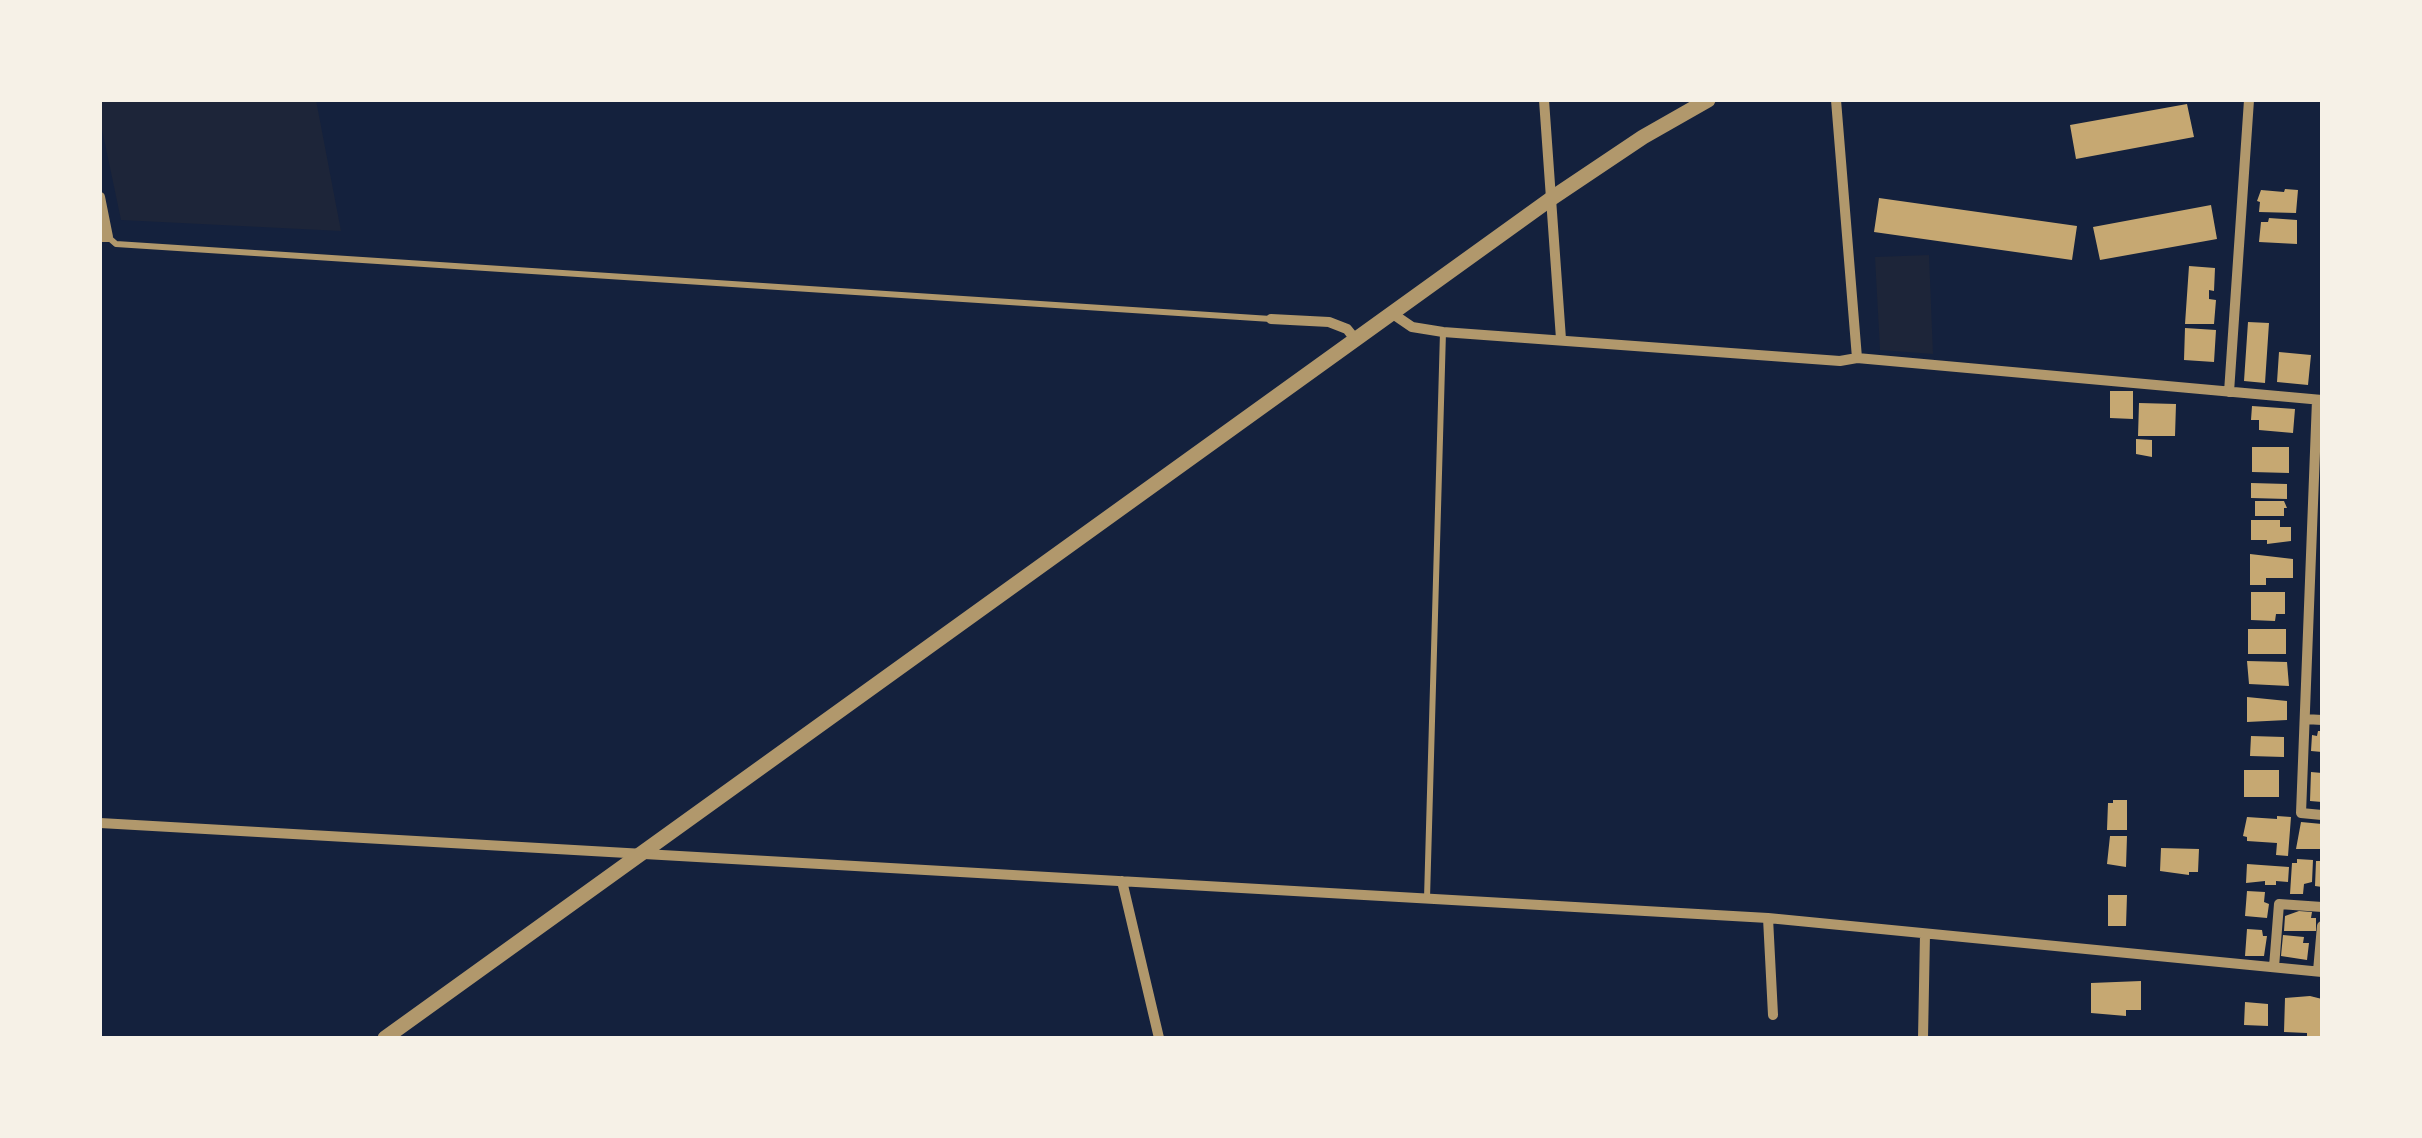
<!DOCTYPE html>
<style>
body{margin:0}
#map{position:relative;width:2422px;height:1138px;overflow:hidden;background:#14213d;font-family:"Golos Text",sans-serif}
canvas{display:block}
.frame{position:absolute;inset:0;border:102px solid #f6f1e7;pointer-events:none}
</style>
<div id="map">
<canvas width="2422" height="1138"></canvas>
<div class="frame"></div>
</div>
<script>
const ctx = document.querySelector('canvas').getContext('2d');
ctx.lineJoin = 'round';
function fillPath(path, color) { ctx.fillStyle = color; ctx.fill(path, 'evenodd'); }
const shape = rows => new Path2D(rows.map(r => 'M' + r).join(''));
function strokePath(path, color, width, dash) { ctx.strokeStyle = color; ctx.lineWidth = width; ctx.lineCap = dash ? 'butt' : 'round'; ctx.setLineDash(dash || []); ctx.stroke(path); }
fillPath(shape([
 [100,100,316,100,341,231,121,220,100,120],
 [1929,255,1933,354,1880,350,1875,257]
]), '#1d2539');
fillPath(shape([
 [2187,104,2194,137,2076,159,2070,125],
 [2285,189,2298,190,2296,213,2259,212,2260,202,2257,201,2261,190,2284,192],
 [1879,198,2077,226,2072,260,1874,232],
 [2211,205,2217,239,2100,260,2093,227],
 [2269,218,2297,220,2297,244,2259,242,2261,222,2268,222],
 [2189,266,2215,268,2214,291,2209,290,2209,299,2216,300,2214,324,2185,324],
 [2248,322,2269,323,2265,383,2244,381],
 [2185,328,2216,330,2214,362,2184,360],
 [2279,352,2311,355,2308,385,2277,382],
 [2110,391,2133,391,2133,419,2110,418],
 [2139,403,2176,404,2175,436,2138,436],
 [2252,406,2295,409,2293,433,2259,430,2259,420,2251,420],
 [2136,439,2152,440,2152,457,2136,454],
 [2252,447,2289,447,2289,473,2252,472],
 [2251,483,2287,484,2287,499,2251,498],
 [2255,501,2284,501,2287,508,2284,508,2284,516,2255,516],
 [2251,520,2280,520,2280,527,2291,527,2291,541,2267,544,2267,540,2251,540],
 [2250,554,2293,559,2293,578,2266,578,2266,585,2250,585],
 [2251,592,2285,592,2285,614,2276,614,2275,621,2251,620],
 [2248,629,2286,629,2286,654,2248,654],
 [2247,661,2287,662,2289,686,2249,684],
 [2247,697,2287,701,2287,720,2247,722],
 [2318,731,2322,731,2322,752,2311,751,2312,735,2317,736],
 [2251,736,2284,737,2284,757,2250,756],
 [2244,770,2279,770,2279,797,2244,797],
 [2311,772,2322,773,2322,802,2310,801],
 [2113,800,2127,800,2127,830,2107,830,2108,803,2113,803],
 [2277,816,2291,817,2288,856,2276,855,2277,843,2247,841,2247,837,2243,836,2247,817,2277,819],
 [2301,822,2322,824,2322,849,2296,849],
 [2110,836,2127,836,2126,867,2107,864],
 [2161,848,2199,849,2198,872,2189,872,2189,875,2160,871],
 [2297,859,2313,860,2312,882,2304,884,2303,894,2290,894,2292,863,2297,863],
 [2316,861,2322,861,2322,887,2315,886],
 [2247,864,2289,867,2288,882,2276,881,2276,885,2265,885,2265,881,2246,883],
 [2247,891,2265,892,2264,902,2269,904,2267,918,2245,916],
 [2108,895,2127,895,2126,926,2108,926],
 [2299,911,2312,912,2311,918,2316,918,2316,931,2284,931,2285,916],
 [2247,929,2262,930,2263,936,2267,936,2264,956,2245,956],
 [2283,935,2304,937,2303,943,2309,943,2307,960,2281,956],
 [2141,981,2141,1010,2126,1010,2126,1016,2091,1013,2091,983],
 [2310,996,2322,999,2321,1038,2307,1038,2307,1033,2284,1032,2285,998],
 [2245,1002,2268,1004,2268,1026,2244,1025]
]), '#c6a872');
strokePath(shape([
 [108,237,116,244,1271,319],
 [1427,898,1443,332]
]), '#b1986c', 6);
strokePath(shape([
 [1544,100,1561,339],
 [1836,100,1857,358],
 [100,197,108,237,100,237],
 [1393,314,1412,327,1443,332,1840,361,1857,358,2322,400],
 [1271,319,1329,322,1347,329,1356,340],
 [2229,392,2249,100],
 [2317,400,2301,813,2322,815],
 [2305,719,2322,720],
 [100,823,1768,918,2322,972],
 [1122,881,1159,1038],
 [1768,918,1773,1015],
 [2274,967,2279,904,2322,907],
 [2318,971,2322,926],
 [1923,1038,1925,934]
]), '#b1986c', 10);
strokePath(shape([
 [385,1038,1552,198,1643,137,1708,100]
]), '#b1986c', 15);
</script>
